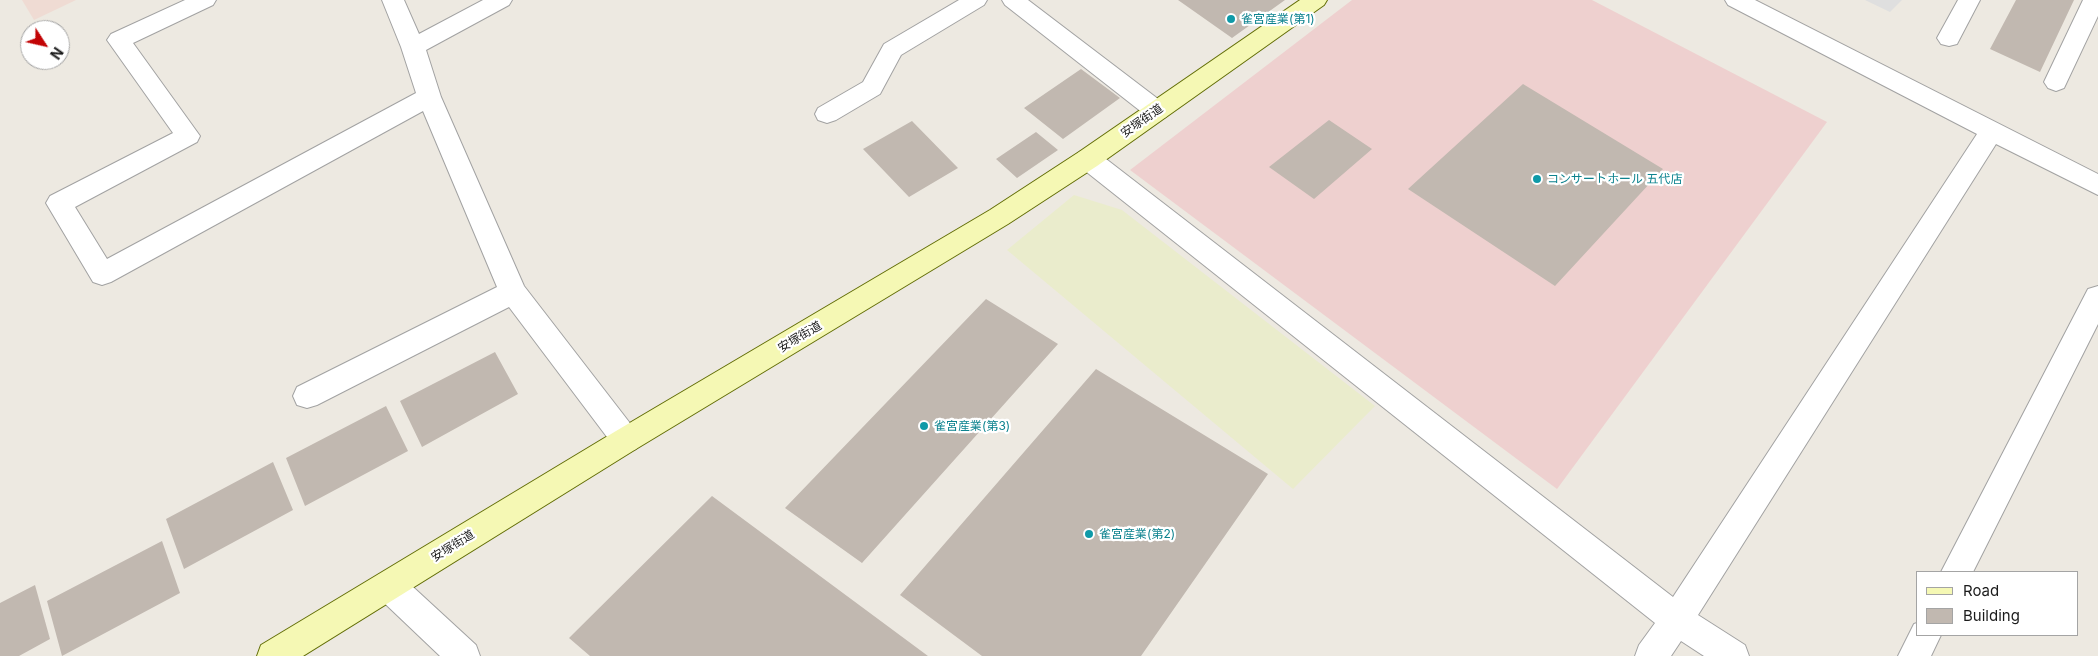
<!DOCTYPE html>
<meta charset="utf-8">
<style>
body{margin:0}
#map{position:relative;width:2098px;height:656px;overflow:hidden;background:#ede9e1;font-family:Inter,sans-serif}
canvas{display:block}
.legend{position:absolute;left:1916px;top:571px;width:162px;height:65px;box-sizing:border-box;background:#fff;border:1px solid #a4a4a4;margin:0;padding:6px 9px;list-style:none;font-size:15px;color:#1b1b1b}
.legend li{display:flex;align-items:center;gap:10px;height:25px}
.legend b{width:25px;border:1px solid #a4a4a4}
.north{position:absolute;left:20px;top:20px;width:50px;height:50px;box-sizing:border-box;background:#fff;border:1px solid #a4a4a4;border-radius:50%;rotate:125deg;font-size:14px;font-weight:700;line-height:20px;text-align:center;color:#1b1b1b}
.north::after{content:'';display:block;margin:auto;width:18px;height:22px;background:#c20405;clip-path:polygon(50% 0,100% 100%,50% 72%,0 100%)}
</style>
<div id="map">
<canvas width="2098" height="656"></canvas>
<ul class="legend">
<li><b style="height:6px;background:#f5f8b4"></b>Road</li>
<li><b style="height:14px;background:#c1b8b0"></b>Building</li>
</ul>
<div class="north">N</div>
</div>
<script>
const ctx = document.querySelector('canvas').getContext('2d');
ctx.lineJoin = 'round';
function fillPath(path, color) { ctx.fillStyle = color; ctx.fill(path, 'evenodd'); }
const shape = rows => new Path2D(rows.map(r => 'M' + r).join(''));
function strokePath(path, color, width, dash) { ctx.strokeStyle = color; ctx.lineWidth = width; ctx.lineCap = dash ? 'butt' : 'round'; ctx.setLineDash(dash || []); ctx.stroke(path); }
function write(font, color, halo, rows, align = 'center') {
  ctx.font = font + ' Inter,"Noto Sans JP",sans-serif'; ctx.lineWidth = 4.5; ctx.setLineDash([]); ctx.textBaseline = 'middle'; ctx.strokeStyle = halo; ctx.fillStyle = color; for (const [text, x, y, turn = 0] of rows) {
    ctx.save(); ctx.translate(x, y); ctx.rotate((+turn || 0) * Math.PI / 180); ctx.textAlign = isNaN(turn) ? turn : align; if (halo) ctx.strokeText(text, 0, 0); ctx.fillText(text, 0, 0); ctx.restore();
  }
}
fillPath(shape([
 [1352,0,1592,0,1827,122,1557,489,1130,170]
]), '#eed0cf');
fillPath(shape([
 [22,0,76,0,34,20]
]), '#efdbd3');
fillPath(shape([
 [1074,195,1122,210,1375,406,1293,489,1007,250]
]), '#eaeccc');
fillPath(shape([
 [1865,0,1902,0,1890,12]
]), '#dfdfdf');
fillPath(shape([
 [1178,0,1285,0,1232,38],
 [2016,0,2074,0,2040,72,1990,49],
 [1081,69,1120,98,1063,139,1024,108],
 [1523,84,1663,169,1555,286,1408,189],
 [1329,120,1372,149,1314,199,1269,167],
 [912,121,958,168,909,197,863,149],
 [1036,132,1058,150,1017,178,996,159],
 [986,299,1058,344,862,563,785,508],
 [495,352,518,394,422,447,400,401],
 [1096,369,1268,474,1141,656,982,656,900,595],
 [386,406,408,451,305,506,286,458],
 [273,462,293,510,184,569,166,519],
 [712,496,928,656,590,656,569,638],
 [162,541,180,593,62,656,47,601],
 [35,585,50,639,19,656,0,656,0,603]
]), '#c1b8b0');
const minor = shape([
 [185,0,216,0,213,5,133,43,200,136,197,142,75,207,107,259,416,93,401,47,382,0,404,0,419,34,483,0,512,0,509,5,426,50,441,97,524,286,636,431,641,440,636,449,626,453,616,449,509,307,317,405,307,408,297,405,293,396,297,387,497,287,423,111,111,282,102,285,93,282,46,203,50,196,173,133,107,40,111,34,185,0],
 [959,0,987,0,984,5,901,55,880,94,836,120,827,123,818,120,815,114,818,108,863,82,884,44,959,0],
 [1002,0,1028,0,1166,105,1169,111,1166,117,1157,120,1148,117,1005,5,1002,0],
 [1725,0,1755,0,2098,174,2098,195,1996,144,1698,615,1745,645,1749,656,1704,656,1681,641,1671,656,1635,656,1639,645,1655,623,1079,166,1076,159,1079,152,1088,150,1097,152,1673,597,1977,134,1728,5,1725,0],
 [1958,0,1980,0,1957,44,1949,46,1941,44,1937,38,1958,0],
 [2083,0,2098,0,2098,16,2064,88,2056,91,2048,88,2044,82,2083,0],
 [2098,286,2098,324,1973,572,1941,572,2088,289,2098,286],
 [389,571,400,575,476,645,480,656,440,656,378,597,373,586,378,575,389,571],
 [1917,623,1917,635,1941,635,1931,656,1898,656,1914,624,1917,623]
]);
const secondary = shape([
 [1300,0,1327,0,1324,5,1097,166,1008,224,636,449,303,656,257,656,261,645,616,431,990,210,1079,152,1300,0]
]);
strokePath(minor, '#a2a2a2', 2);
strokePath(secondary, '#636e07', 2);
fillPath(minor, '#fff');
fillPath(secondary, '#f5f8b4');
for (const [x, y, r, color] of [
 [1231,19,5,"#0f9aa8"],
 [1537,179,5,"#0f9aa8"],
 [924,426,5,"#0f9aa8"],
 [1089,534,5,"#0f9aa8"]
]) { const dot = new Path2D(); dot.arc(x, y, r, 0, 2 * Math.PI); ctx.fillStyle = color; ctx.fill(dot); strokePath(dot, '#fff', 2); }
write('12px', '#0d838f', '#fff', [
 ["雀宮産業(第1)",1241,19],
 ["コンサートホール 五代店",1547,179],
 ["雀宮産業(第3)",934,426],
 ["雀宮産業(第2)",1099,534]
], 'left');
write('12px', '#1b1b1b', '#fff', [
 ["安塚街道",1142,121,-35],
 ["安塚街道",800,337,-31],
 ["安塚街道",453,546,-32]
]);
</script>
